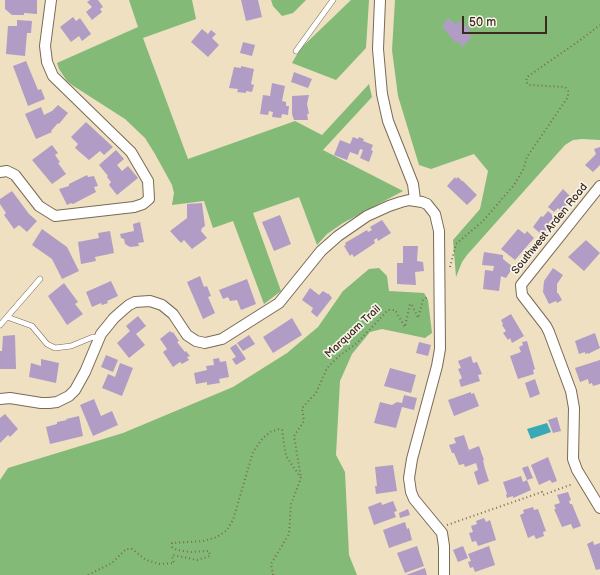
<!DOCTYPE html>
<style>
body{margin:0}
#map{position:relative;width:600px;height:575px;overflow:hidden;background:#eee0c0;font-family:"Balsamiq Sans",sans-serif}
canvas{display:block}
.scale{position:absolute;left:462px;top:16px;width:85px;height:18px;box-sizing:border-box;border:2px solid #3b2a1e;border-top:0;padding-left:5px;font-size:12px;line-height:14px;white-space:nowrap;color:#3b2a1e;-webkit-text-stroke:3px #f7f3e8;paint-order:stroke}
</style>
<div id="map">
<canvas width="600" height="575"></canvas>
<div class="scale">50 m</div>
</div>
<script>
const ctx = document.querySelector('canvas').getContext('2d');
ctx.lineJoin = 'round';
function fillPath(path, color) { ctx.fillStyle = color; ctx.fill(path, 'evenodd'); }
const shape = rows => new Path2D(rows.map(r => 'M' + r).join(''));
function strokePath(path, color, width, dash) { ctx.strokeStyle = color; ctx.lineWidth = width; ctx.lineCap = dash ? 'butt' : 'round'; ctx.setLineDash(dash || []); ctx.stroke(path); }
function write(font, color, halo, rows, align = 'center') {
  ctx.font = font + ' "Balsamiq Sans",sans-serif'; ctx.lineWidth = 3.5; ctx.setLineDash([]); ctx.textBaseline = 'middle'; ctx.strokeStyle = halo; ctx.fillStyle = color; for (const [text, x, y, turn = 0] of rows) {
    ctx.save(); ctx.translate(x, y); ctx.rotate((+turn || 0) * Math.PI / 180); ctx.textAlign = isNaN(turn) ? turn : align; if (halo) ctx.strokeText(text, 0, 0); ctx.fillText(text, 0, 0); ctx.restore();
  }
}
fillPath(shape([
 [129,0,192,0,196,19,143,38,188,159,295,121,322,135,369,84,372,97,323,150,403,191,343,223,327,234,317,245,299,197,253,213,281,291,264,304,233,221,213,228,204,201,172,205,174,193,172,185,155,154,145,138,125,119,72,85,67,81,59,69,57,63,138,27],
 [271,0,306,0,293,13,282,16,273,6],
 [351,0,369,0,366,48,336,80,292,63,300,49],
 [395,0,600,0,600,140,582,139,573,140,565,145,467,255,462,262,456,277,453,240,480,209,488,171,474,154,431,169,419,165,398,96,392,50],
 [379,268,387,276,389,291,424,293,428,300,432,333,425,338,382,329,370,332,352,354,340,381,336,455,345,472,349,555,357,575,0,575,0,480,8,468,123,433,233,387,287,353,318,327,343,291,369,269]
]), '#83ba77');
fillPath(shape([
 [547,423,551,432,531,439,527,429]
]), '#39aab5');
fillPath(shape([
 [5,0,37,0,37,14,24,13,24,15,12,15,5,9],
 [90,0,98,0,103,7,100,9,102,12,92,20,86,12,92,7,87,2],
 [241,0,258,0,262,17,246,21],
 [73,17,76,21,80,18,91,34,82,41,79,36,71,42,60,27],
 [448,18,456,24,459,21,471,30,467,32,472,37,462,47,458,41,456,43,442,27],
 [17,20,32,21,31,33,27,33,25,56,6,54,8,26,17,26],
 [202,29,208,34,211,30,216,34,212,38,219,45,208,57,191,42],
 [243,42,255,45,252,56,240,53],
 [26,61,38,90,41,89,45,99,28,106,13,66],
 [241,66,254,69,251,84,254,85,252,92,246,91,246,93,237,92,238,89,229,88,234,67,241,68],
 [294,72,312,79,308,88,291,82],
 [272,83,285,86,282,101,286,102,286,106,289,106,288,115,282,114,281,118,272,117,273,112,269,111,268,115,260,114,263,95,270,96],
 [309,95,307,104,309,114,307,114,308,120,294,120,292,114,292,96],
 [58,105,68,113,59,124,58,123,51,131,52,132,36,139,25,114,41,107,44,115,52,111],
 [86,122,113,147,104,155,100,151,89,160,75,148,78,144,71,137],
 [353,137,358,139,359,137,364,139,363,141,373,145,371,150,373,151,369,162,360,158,363,150,360,149,358,155,350,152,347,160,334,155,340,140,350,144],
 [52,145,58,153,55,155,60,162,58,163,66,174,52,184,32,160],
 [600,147,600,165,593,172,585,165,596,154,594,149],
 [116,150,124,159,117,165,122,171,128,166,138,178,117,195,109,185,111,182,107,177,108,176,99,165],
 [87,175,88,177,94,176,98,186,94,187,96,192,73,204,71,203,67,205,59,189,69,186,69,184],
 [455,177,456,179,458,177,462,181,463,181,477,195,467,205,447,186],
 [563,189,569,195,571,200,561,211,558,208,554,212,548,207],
 [12,191,29,214,37,221,27,232,19,225,14,229,4,215,6,213,0,204,0,199],
 [202,203,205,226,202,228,201,231,207,238,192,249,184,240,181,243,170,231,187,218,187,204],
 [548,211,556,218,542,235,533,227,541,216,543,217],
 [280,215,291,244,274,251,262,222],
 [382,220,391,233,378,241,377,238,374,240,375,243,354,257,352,254,350,256,344,246,346,245,345,243,367,230,368,232,372,230,370,227],
 [140,222,144,242,138,243,139,246,130,247,125,244,124,239,121,238,120,234,134,231,133,224],
 [42,229,67,247,79,271,62,279,52,259,32,245],
 [518,229,525,234,527,231,534,238,515,260,501,249],
 [110,231,114,253,95,257,96,261,81,264,78,242,99,238,98,233],
 [586,240,600,253,584,271,568,257],
 [403,246,418,246,417,261,423,262,424,271,415,272,416,285,397,284,397,263,403,263],
 [484,252,503,255,503,259,513,267,506,278,501,276,499,291,483,289,485,270,493,271,494,266,482,265],
 [553,268,563,275,557,284,557,293,558,293,562,300,557,303,556,301,549,304,543,292,544,281],
 [200,276,204,287,207,286,211,296,208,297,215,313,203,319,187,282],
 [247,279,256,304,241,310,237,300,230,301,228,297,223,299,219,290],
 [111,281,118,296,107,301,108,303,102,305,101,303,92,307,86,292],
 [64,283,78,302,75,304,83,314,67,325,48,296],
 [310,288,319,295,323,291,328,294,328,293,332,298,317,317,311,312,313,308,302,300],
 [511,314,524,336,512,343,510,338,508,340,503,333,506,331,502,325,503,324,501,320],
 [138,316,146,326,136,334,145,345,129,358,117,343,130,331,126,326],
 [292,318,302,335,273,353,263,337],
 [170,331,172,333,173,332,179,341,177,342,185,352,186,351,190,356,187,357,189,360,182,364,180,362,173,367,163,352,167,349,160,339],
 [595,333,600,348,588,354,588,353,585,354,585,352,579,354,575,341],
 [15,335,16,369,0,369,0,351,2,351,3,336],
 [249,335,255,344,243,351,237,343],
 [527,341,535,369,533,370,534,374,518,379,510,356,521,352,519,347,523,345,522,342],
 [419,342,431,345,428,356,416,353],
 [236,344,246,359,236,365,232,359,236,357,230,348],
 [106,355,118,360,113,372,101,367],
 [471,356,473,363,477,362,482,374,478,375,480,381,461,387,459,380,462,378,458,369,461,368,458,361],
 [219,358,220,362,226,361,229,377,219,379,220,383,207,385,207,382,196,384,194,373,207,370,206,366,214,365,213,359],
 [41,359,59,363,56,383,29,377,31,363,41,366],
 [600,360,600,384,593,386,592,383,589,384,588,379,580,382,575,368],
 [120,363,133,368,122,396,102,388,108,374,115,377],
 [390,368,416,375,411,393,384,386],
 [535,379,540,394,530,398,525,383],
 [471,392,471,394,474,393,479,406,454,416,448,400],
 [404,395,417,398,414,410,402,407,396,428,374,423,380,402,392,405,397,402,402,403],
 [94,399,101,416,112,411,118,425,93,436,80,405],
 [5,414,18,429,10,437,8,435,0,443,0,418],
 [79,416,83,436,50,444,46,427,57,424,57,422,67,420,66,419],
 [557,417,561,431,553,433,548,420],
 [464,435,469,450,479,446,484,460,483,460,485,469,489,481,478,485,474,472,478,470,476,463,465,467,464,464,459,465,454,453,452,453,449,445,456,443,454,438],
 [548,457,557,481,552,483,550,480,539,485,531,465],
 [393,465,397,491,376,494,375,486,377,486,375,467],
 [528,466,533,478,527,480,522,468],
 [521,476,523,482,527,480,531,490,513,498,513,496,507,498,506,495,507,494,503,482],
 [568,492,571,500,569,501,570,504,572,504,581,526,573,529,571,524,562,527,554,509,556,509,554,505,560,503,557,495],
 [393,501,397,511,394,512,396,517,374,525,368,507,381,502,382,505],
 [533,507,534,510,538,509,546,531,543,532,544,536,536,539,534,535,528,538,520,515,524,513,523,510],
 [408,509,410,515,400,518,399,513],
 [484,518,486,522,490,520,496,540,478,546,476,541,472,542,469,533,473,532,471,526,477,524,476,521],
 [405,522,407,529,409,528,412,540,389,548,383,530],
 [593,541,594,545,600,543,600,569,596,570,587,544],
 [417,546,424,566,405,573,397,553],
 [463,546,468,558,458,562,453,550],
 [489,546,495,565,475,572,473,567,470,568,468,562,471,561,468,554],
 [425,568,427,575,406,575]
]), '#b09cc5');
const service = shape([
 [296,51,333,0],
 [7,317,32,326,47,344,55,348,71,346,93,337,99,338],
 [0,325,40,279]
]);
const minor = shape([
 [380,0,378,49,382,94,388,121,413,184,415,200],
 [0,172,7,171,15,175,39,206,55,216,134,207,143,204,149,199,148,181,131,152,53,76,47,62,45,46,51,0],
 [600,186,521,285,522,295,546,326,549,332,571,391,574,408,573,459,577,470,600,508],
 [0,399,10,398,41,403,49,403,57,402,69,396,75,390,85,372,101,334,114,318,123,310,129,305,135,302,150,301,162,305,173,314,187,335,196,341,205,343,222,339,279,303,321,251,338,236,367,216,389,206,401,202,409,200,422,202,427,204,435,214,439,231,440,349,437,366,412,459,409,478,411,492,414,499,442,533,444,546,444,575]
]);
strokePath(service, '#7a6a57', 6);
strokePath(minor, '#7a6a57', 12);
strokePath(shape([
 [450,267,456,244,483,221,514,185,523,170,527,157,568,97,568,91,565,87,529,85,526,82,527,77,579,41,600,25],
 [447,525,542,492,543,495,573,484],
 [88,575,112,563,126,549,132,549,146,560,160,564,174,563,172,557,173,555,197,560,210,556,209,551,190,552,177,550,172,547,172,543,203,541,217,537,227,530,233,520,253,452,262,439,270,432,279,429,282,430,286,456,301,478,294,436,304,421,302,408,316,393,327,368,339,356,357,343,388,310,395,310,405,327,410,304,412,305,418,318,423,300,429,296],
 [273,575,271,564,289,534,291,504,301,478]
]), '#7a6a57', 2, [1, 3]);
strokePath(service, '#fff', 5);
strokePath(minor, '#fff', 10);
write('11px', '#3b2a1e', '#f7f3e8', [
 ["Southwest Arden Road",550,229,-51],
 ["Marquam Trail",353,332,-43]
]);
</script>
